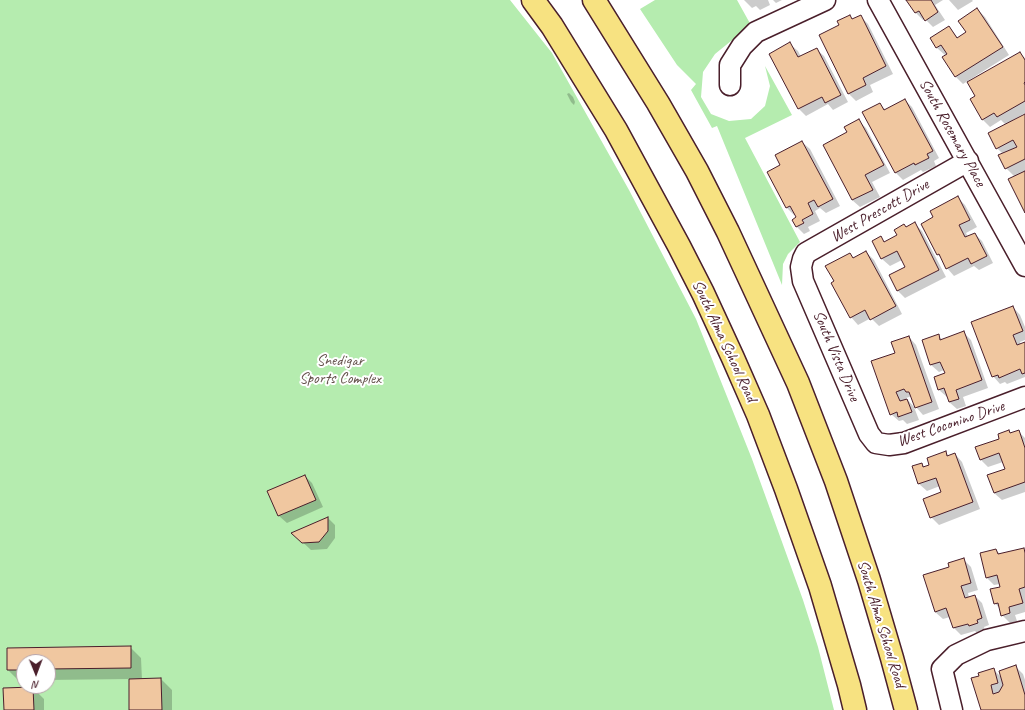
<!DOCTYPE html>
<style>
body{margin:0}
#map{position:relative;width:1025px;height:710px;overflow:hidden;background:#fff;font-family:Caveat,sans-serif}
canvas{display:block}
.north{position:absolute;left:16px;top:654px;width:40px;height:40px;box-sizing:border-box;background:#fff;border:1px solid #b7a5aa;border-radius:50%;rotate:179deg;font-size:11px;font-weight:700;line-height:16px;text-align:center;color:#4a1f2b}
.north::after{content:'';display:block;margin:auto;width:14px;height:18px;background:#4a1f2b;clip-path:polygon(50% 0,100% 100%,50% 72%,0 100%)}
</style>
<div id="map">
<canvas width="1025" height="710"></canvas>
<div class="north">N</div>
</div>
<script>
const ctx = document.querySelector('canvas').getContext('2d');
ctx.lineJoin = 'round';
function fillPath(path, color) { ctx.fillStyle = color; ctx.fill(path, 'evenodd'); }
const shape = rows => new Path2D(rows.map(r => 'M' + r).join(''));
function strokePath(path, color, width, dash) { ctx.strokeStyle = color; ctx.lineWidth = width; ctx.lineCap = dash ? 'butt' : 'round'; ctx.setLineDash(dash || []); ctx.stroke(path); }
function write(font, color, halo, rows, align = 'center') {
  ctx.font = font + ' Caveat,sans-serif'; ctx.lineWidth = 4; ctx.setLineDash([]); ctx.textBaseline = 'middle'; ctx.strokeStyle = halo; ctx.fillStyle = color; for (const [text, x, y, turn = 0] of rows) {
    ctx.save(); ctx.translate(x, y); ctx.rotate((+turn || 0) * Math.PI / 180); ctx.textAlign = isNaN(turn) ? turn : align; if (halo) ctx.strokeText(text, 0, 0); ctx.fillText(text, 0, 0); ctx.restore();
  }
}
fillPath(shape([
 [0,0,510,0,552,53,629,190,696,319,752,459,803,600,818,647,834,710,0,710],
 [24,662,48,662,48,686,24,686],
 [655,0,737,0,752,27,731,41,715,54,703,72,701,97,711,114,729,121,751,119,765,106,770,86,765,66,792,115,745,138,800,242,788,254,783,264,782,285,717,126,712,128,691,90,696,84,677,65,640,9]
]), '#b5ecaf');
fillPath(shape([
 [744,0,768,0,770,5,760,10,756,6,752,8],
 [773,0,782,0,776,3],
 [907,0,943,0,935,5,945,20,933,27,925,19,923,20,916,13],
 [949,0,972,0,973,1,958,10],
 [977,9,985,17,1009,55,963,84,956,77,943,58,946,56,937,48,931,38,949,27,958,38,967,33],
 [849,16,853,20,860,16,868,24,893,74,870,85,873,92,856,101,849,94,820,36,841,25],
 [790,44,798,51,801,57,816,49,824,56,848,102,833,110,828,104,806,116,799,109],
 [1020,54,1025,58,1025,113,1013,120,1013,121,1025,115,1025,211,1015,177,1006,168,1000,156,1003,154,997,148,1006,125,1001,120,990,127,982,119,977,97],
 [569,93,573,97,575,102,574,105,571,102,567,94],
 [905,100,912,107,939,158,934,161,936,166,923,172,921,170,903,180,895,172,879,104,886,110],
 [859,121,866,128,890,173,872,182,880,197,860,207,852,200,824,146,849,133],
 [802,142,810,149,840,206,826,213,820,208,815,211,820,221,808,227,810,231,804,234,797,227,793,220,798,218,796,214,794,215,787,208,768,172,781,165],
 [958,198,965,205,977,227,966,233,968,237,975,234,982,241,993,263,979,270,974,266,954,276,947,268,943,259,938,255,935,218],
 [915,224,922,231,946,277,905,298,898,291,890,276,907,268,902,260,890,266,882,259,873,241,881,238,885,242,898,235,906,228],
 [866,252,874,260,902,314,879,326,871,318,858,325,851,317,835,282,849,254,854,259],
 [1013,307,1020,315,1025,327,1025,340,1020,342,1021,345,1025,343,1025,377,1007,384,1005,382,1000,384,993,376],
 [964,333,971,340,988,388,963,397,966,406,957,409,949,402,948,397,947,397,939,390,946,374,944,370,939,372,931,365,938,336,943,340],
 [909,337,916,345,939,409,923,415,916,407,912,396,906,398,914,407,919,420,907,424,903,420,899,421,891,414,896,353],
 [1009,431,1011,433,1018,431,1025,438,1025,492,1002,500,994,493,1006,470,1003,462,988,467,981,460,977,448,1001,439],
 [945,452,949,456,955,454,962,462,980,509,939,525,931,517,942,492,940,486,927,491,919,484,913,467,921,464,925,467,931,465],
 [305,476,312,483,323,507,287,523,279,516,269,492],
 [328,518,335,525,335,538,327,549,311,550,293,533],
 [1023,549,1025,551,1025,612,1015,615,1017,621,1010,623,1002,615,1000,609,995,603,1001,588,1000,584,994,585,987,578,996,550,1001,555],
 [963,559,971,567,978,590,968,593,969,598,975,596,982,603,989,625,984,627,985,631,977,633,975,631,961,635,954,628,950,617,943,619,935,612,950,568],
 [130,647,141,658,142,680,161,679,172,690,172,710,130,710,130,679,48,680,48,662,24,662,24,681,19,681,8,670,8,649],
 [1016,667,1023,674,1025,680,1025,710,982,710,980,677,993,669,1001,677],
 [33,688,44,699,44,710,5,710]
]), '#0003');
const building = shape([
 [906,0,931,0,938,12,925,21,919,11,915,13,906,0],
 [977,8,1003,47,955,77,942,57,947,54,941,45,936,48,930,38,949,26,957,38,966,32,958,21,977,8],
 [850,15,852,19,861,15,886,66,863,78,866,85,848,94,819,35,839,25,837,21,850,15],
 [790,42,798,57,817,48,841,95,825,103,822,97,798,109,769,54,790,42],
 [1020,52,1025,60,1025,82,1024,83,1025,85,1025,101,997,117,994,113,982,120,970,99,975,96,967,82,1020,52],
 [905,99,933,151,927,154,929,158,915,165,914,163,895,173,862,112,880,103,884,110,905,99],
 [1025,114,1025,159,1005,169,998,155,1017,147,1013,140,996,149,988,133,1025,114],
 [859,119,884,165,865,175,873,190,852,200,823,145,847,132,844,127,859,119],
 [802,141,833,199,818,207,814,200,808,203,813,214,802,220,804,223,796,227,792,220,796,217,790,206,786,208,767,172,780,165,775,155,802,141],
 [1025,171,1025,213,1008,179,1025,171],
 [958,196,970,220,959,225,965,237,975,233,987,256,971,264,968,258,946,269,939,254,937,255,921,224,933,217,930,211,958,196],
 [915,222,939,270,897,291,889,275,905,267,897,251,881,259,872,241,881,236,884,242,897,235,894,230,904,224,906,227,915,222],
 [866,251,896,306,870,320,865,310,850,318,831,283,834,281,825,266,850,253,853,258,866,251],
 [1013,306,1023,331,1013,335,1017,345,1025,342,1025,373,1022,374,1020,369,999,378,998,375,992,377,971,322,1013,306],
 [964,331,982,380,956,390,959,399,949,402,944,388,938,390,934,377,945,373,940,362,930,365,922,340,939,334,940,340,964,331],
 [909,336,932,402,915,408,909,392,906,392,904,389,896,392,900,401,907,399,912,412,898,417,897,412,890,415,871,361,895,353,891,342,909,336],
 [1009,430,1010,433,1019,430,1025,448,1025,482,994,493,987,475,1005,469,999,453,980,460,975,447,999,439,998,434,1009,430],
 [946,451,947,456,955,453,973,502,930,518,923,499,941,492,936,478,918,484,912,466,922,463,923,467,929,465,927,458,946,451],
 [305,475,316,500,278,516,267,491,305,475],
 [328,517,328,531,319,542,302,543,291,533,328,517],
 [1024,548,1025,553,1025,587,1019,589,1023,603,1009,607,1010,613,1001,616,998,603,994,604,990,589,1000,587,997,575,986,578,980,553,996,549,998,554,1024,548],
 [964,558,971,583,961,586,965,598,975,595,982,618,977,620,978,623,969,626,968,624,953,628,946,608,935,612,923,575,949,567,948,563,964,558],
 [131,646,131,668,48,669,48,662,24,662,24,670,7,670,7,648,131,646],
 [1016,665,1025,695,1025,710,981,710,971,678,979,676,978,673,994,668,998,683,991,685,993,694,999,692,1003,685,999,671,1016,665],
 [161,678,162,710,129,710,129,679,161,678],
 [33,687,34,710,4,710,3,688,33,687]
]);
fillPath(building, '#f0c7a0');
strokePath(building, '#4a1f2b', 1);
const minor = shape([
 [878,0,1025,266],
 [730,85,730,65,742,46,756,32,825,0],
 [968,161,806,253,803,259,801,267,803,281,869,434,876,443,889,445,904,443,1025,397],
 [952,710,942,669,956,655,987,640,1025,631]
]);
const major = shape([
 [533,0,552,26,616,130,679,246,703,293,733,358,758,415,786,489,820,586,849,685,855,710],
 [594,0,658,103,697,171,728,232,798,383,836,481,869,580,892,658,906,710]
]);
strokePath(minor, '#4a1f2b', 23);
strokePath(major, '#4a1f2b', 25);
strokePath(minor, '#fff', 20);
strokePath(major, '#f7e281', 22);
write('16px', '#4a1f2b', '#fff', [
 ["South Rosemary Place",952,133,61],
 ["West Prescott Drive",880,211,-30],
 ["South Alma School Road",724,341,65],
 ["South Vista Drive",836,356,67],
 ["West Coconino Drive",951,424,-19],
 ["South Alma School Road",881,624,73]
]);
write('16px', '#65524c', '#fff', [
 ["Snedigar",340,361],
 ["Sports Complex",340,379]
]);
</script>
